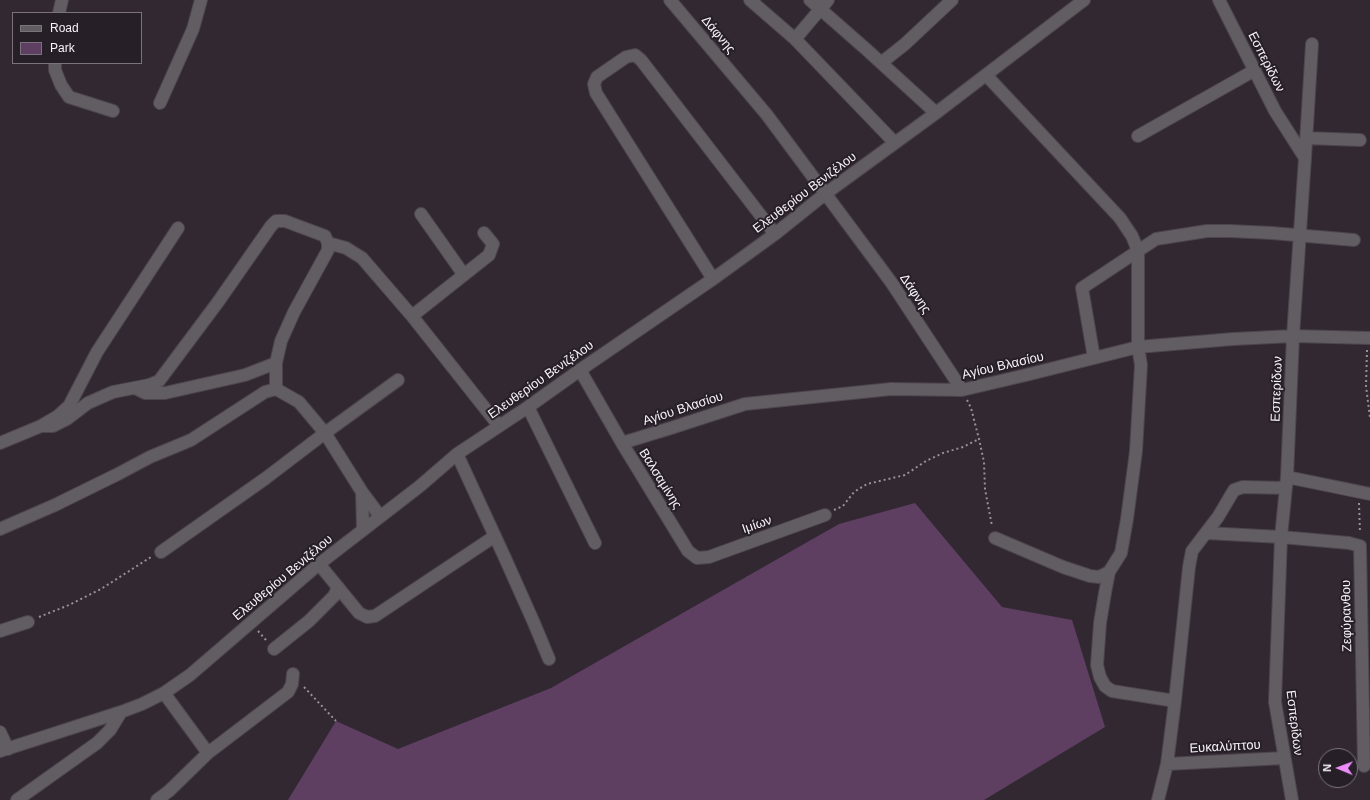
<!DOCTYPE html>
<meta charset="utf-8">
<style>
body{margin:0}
#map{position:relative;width:1370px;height:800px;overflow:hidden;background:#312832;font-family:Arial,sans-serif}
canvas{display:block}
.legend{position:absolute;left:12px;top:12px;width:130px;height:52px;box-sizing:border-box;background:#271f28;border:1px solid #7a737b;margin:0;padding:5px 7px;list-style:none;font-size:12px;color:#f7f1f8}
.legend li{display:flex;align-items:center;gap:8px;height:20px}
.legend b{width:20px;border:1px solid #7a737b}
.north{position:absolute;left:1318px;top:748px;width:40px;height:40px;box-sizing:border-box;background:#271f28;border:1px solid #7a737b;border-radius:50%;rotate:271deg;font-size:11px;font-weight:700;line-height:16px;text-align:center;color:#f7f1f8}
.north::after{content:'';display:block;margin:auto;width:14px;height:18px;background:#ed8cfa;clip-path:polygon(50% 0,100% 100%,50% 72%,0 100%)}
</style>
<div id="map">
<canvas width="1370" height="800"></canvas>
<ul class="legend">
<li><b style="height:5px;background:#615d62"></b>Road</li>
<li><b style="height:11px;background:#5e3f62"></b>Park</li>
</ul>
<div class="north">N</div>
</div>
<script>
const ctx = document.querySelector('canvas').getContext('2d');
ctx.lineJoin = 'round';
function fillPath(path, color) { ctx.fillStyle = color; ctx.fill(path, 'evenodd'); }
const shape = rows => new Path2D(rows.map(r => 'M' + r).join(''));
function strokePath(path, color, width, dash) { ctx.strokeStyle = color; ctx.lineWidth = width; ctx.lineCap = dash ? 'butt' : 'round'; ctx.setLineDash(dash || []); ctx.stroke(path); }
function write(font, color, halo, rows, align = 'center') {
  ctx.font = font + ' Arial,sans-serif'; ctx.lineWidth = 4; ctx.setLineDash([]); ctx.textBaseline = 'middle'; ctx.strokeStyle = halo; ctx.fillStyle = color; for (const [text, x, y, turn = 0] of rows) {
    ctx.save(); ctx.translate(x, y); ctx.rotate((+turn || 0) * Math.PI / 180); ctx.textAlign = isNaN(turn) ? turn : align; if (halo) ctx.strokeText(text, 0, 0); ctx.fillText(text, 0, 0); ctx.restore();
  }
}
fillPath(shape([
 [915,503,1002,607,1072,620,1105,727,984,800,288,800,336,721,398,749,551,688,839,524]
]), '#5e3f62');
const minor = shape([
 [670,0,767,115,891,282,962,390],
 [750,0,795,39,895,143],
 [810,0,867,50,936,113],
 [1219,0,1275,111,1305,158,1293,336,1287,477,1281,537,1275,702,1292,800],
 [59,13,62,0],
 [795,39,828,0],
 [55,63,55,70,61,85,69,97,113,111],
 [881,63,905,44,952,0],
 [986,75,1120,218,1132,236,1138,251,1138,347,1141,365,1136,451,1127,519,1121,553,1109,572,1105,593,1100,623,1097,665,1100,677,1105,686,1112,691,1175,701],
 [160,103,193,29,201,0],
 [1138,136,1255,70],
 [1306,138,1360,140],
 [1305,158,1312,44],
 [421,214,464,275],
 [328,243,346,248,362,258,412,316,499,426],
 [713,279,596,93,594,84,597,77,626,57,635,55,641,60,775,234],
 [412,316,489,255,493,244,484,233],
 [1094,358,1082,288,1156,239,1207,231,1230,231,1272,233,1354,240],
 [580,370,622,443,688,551,697,558,709,557,825,515],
 [137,389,145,393,165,393,245,375,276,363],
 [528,407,595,543],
 [41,426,53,426,67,419,88,403,113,392,149,385,159,381,218,302,271,226,276,221,285,221,325,236,328,243,328,250,294,312,281,341,276,363,276,389],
 [0,443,41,426,58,416,69,406,97,352,178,228],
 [622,443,671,428,745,404,891,389,962,390,1026,375,1138,347,1233,339,1293,336,1370,338],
 [457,454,505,558,534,623,549,659],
 [1287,477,1370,494],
 [362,492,363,529],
 [380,516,362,492,325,433,398,380],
 [0,529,55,505,118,474,150,457,191,440,265,392,276,389,299,402,325,433,266,478,161,552],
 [1206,533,1281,537,1349,543,1360,546,1364,766],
 [995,538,1063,567,1090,576,1099,577,1109,572],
 [319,564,359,613,367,617,375,616,495,536],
 [0,631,28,622],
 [274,649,309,621,334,596,338,587],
 [164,693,208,753],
 [0,732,8,749],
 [0,751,121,712,142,704,164,693,190,675,319,564,420,486,457,454,528,407,580,370,713,279,775,234,825,194,936,113,1084,0],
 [1167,764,1284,758],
 [17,800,97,743,110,730,121,712],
 [157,800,169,791,208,753,288,692,292,684,293,674],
 [1158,800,1167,764,1175,701,1189,567,1192,551,1218,517,1234,490,1243,487,1286,488]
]);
strokePath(minor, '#4d444e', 14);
strokePath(shape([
 [1367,350,1366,386,1370,418],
 [967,400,971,408,979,439,984,462,985,489,992,526],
 [1359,503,1360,533],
 [834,510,843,506,854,492,867,484,905,475,926,461,943,453,963,447,979,439],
 [39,617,69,605,101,589,151,557],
 [258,631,266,640],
 [304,687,336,721]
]), '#989199', 2, [2, 3]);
strokePath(minor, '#615d62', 12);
write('13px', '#f7f1f8', '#271f28', [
 ["Δάφνης",718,35,50],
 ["Εσπερίδων",1266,62,63],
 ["Ελευθερίου Βενιζέλου",805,193,-37],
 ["Δάφνης",915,294,56],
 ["Αγίου Βλασίου",1003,366,-13],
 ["Ελευθερίου Βενιζέλου",541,380,-35],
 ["Εσπερίδων",1277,389,-88],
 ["Αγίου Βλασίου",683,409,-18],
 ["Βαλσαμίνης",660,479,58],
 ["Ιμίων",757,525,-19],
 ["Ελευθερίου Βενιζέλου",283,578,-40],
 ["Ζεφύρανθου",1347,616,-91],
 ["Εσπερίδων",1294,723,83],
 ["Ευκαλύπτου",1225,747,-3]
]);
</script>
